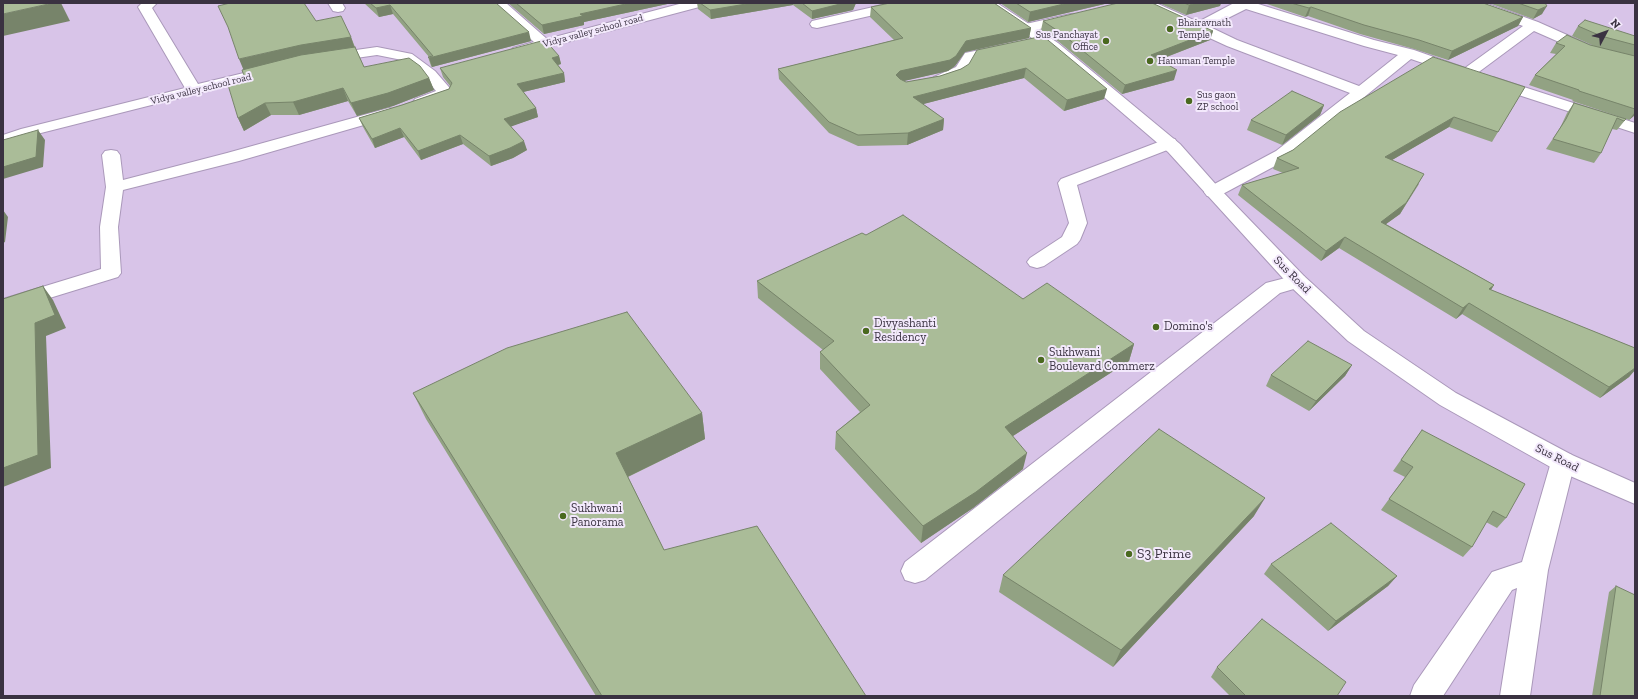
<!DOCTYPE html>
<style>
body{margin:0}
#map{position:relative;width:1638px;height:699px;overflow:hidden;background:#d8c4e8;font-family:"Zilla Slab",serif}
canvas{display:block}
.frame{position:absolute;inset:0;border:4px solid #3a3241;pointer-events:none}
.north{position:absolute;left:1586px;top:12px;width:40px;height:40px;-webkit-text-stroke:3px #f3e9fc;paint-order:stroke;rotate:49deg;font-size:11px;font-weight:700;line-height:16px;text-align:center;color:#3a3241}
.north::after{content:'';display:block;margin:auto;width:14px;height:18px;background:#3a3241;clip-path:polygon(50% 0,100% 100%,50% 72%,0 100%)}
</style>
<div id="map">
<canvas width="1638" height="699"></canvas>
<div class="frame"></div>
<div class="north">N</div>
</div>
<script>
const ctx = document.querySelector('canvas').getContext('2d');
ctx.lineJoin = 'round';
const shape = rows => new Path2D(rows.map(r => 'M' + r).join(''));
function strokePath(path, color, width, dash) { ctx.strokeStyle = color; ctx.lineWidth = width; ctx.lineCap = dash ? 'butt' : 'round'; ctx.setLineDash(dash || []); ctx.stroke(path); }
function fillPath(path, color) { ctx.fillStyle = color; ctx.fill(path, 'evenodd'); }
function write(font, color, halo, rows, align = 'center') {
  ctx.font = font + ' "Zilla Slab",serif'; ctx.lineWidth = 4; ctx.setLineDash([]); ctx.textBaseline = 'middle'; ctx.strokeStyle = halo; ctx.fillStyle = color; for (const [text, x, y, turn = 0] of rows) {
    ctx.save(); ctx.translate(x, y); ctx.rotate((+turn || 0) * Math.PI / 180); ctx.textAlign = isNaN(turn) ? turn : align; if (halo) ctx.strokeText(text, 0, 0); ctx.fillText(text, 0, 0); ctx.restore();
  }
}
const street = shape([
 [142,3,157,3,152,8,198,84,273,66,278,67,280,70,278,73,33,135,3,145,3,135,21,129,185,88,138,7,142,3],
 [328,3,342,3,345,8,343,11,338,12,333,11,328,3],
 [491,3,506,3,547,39,683,3,705,3,703,6,518,55,513,54,511,51,513,48,534,42,491,3],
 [891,3,915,3,913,6,817,28,812,27,810,24,812,21,891,3],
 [1138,3,1156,3,1198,22,1234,3,1255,3,1374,40,1414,50,1465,68,1523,26,1468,6,1466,3,1485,3,1538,22,1594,47,1635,58,1635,67,1584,53,1534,31,1472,77,1467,78,1411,59,1288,159,1219,196,1213,197,1207,196,1204,192,1207,188,1276,151,1350,93,1227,46,1140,6,1138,3],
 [1246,9,1364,46,1398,55,1359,86,1237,40,1210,27,1246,9],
 [1071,14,1076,15,1078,18,1076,21,1026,32,1021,31,1019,28,1021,25,1071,14],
 [1004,45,1009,46,1011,49,1009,52,975,59,967,73,939,85,934,83,931,80,934,77,956,67,965,53,1004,45],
 [377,47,412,54,435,71,454,93,451,96,427,105,421,107,415,105,413,102,415,99,436,91,425,77,402,60,377,55,328,62,323,61,321,58,323,55,328,54,377,47],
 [1493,77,1635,123,1635,133,1488,85,1485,82,1488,79,1493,77],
 [389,108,395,110,397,113,395,116,239,161,123,190,118,227,121,273,118,277,30,304,3,314,3,299,101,269,100,227,106,187,102,155,105,151,111,150,117,151,120,155,123,180,227,153,389,108],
 [1169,138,1175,139,1177,143,1175,147,1077,185,1087,223,1080,240,1077,244,1044,266,1037,268,1030,266,1027,262,1030,258,1062,237,1069,223,1058,183,1061,179,1169,138],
 [1297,275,1304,276,1307,281,1304,286,1280,293,925,580,915,583,905,580,901,571,905,562,1266,283,1297,275],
 [1563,452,1572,455,1575,462,1548,570,1530,696,1500,696,1517,588,1512,590,1443,696,1410,696,1414,685,1492,572,1522,562,1551,462,1554,455,1563,452]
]);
const secondary = shape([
 [981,3,997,3,1058,43,1180,144,1219,188,1304,276,1364,331,1456,393,1572,455,1635,483,1635,504,1554,469,1440,405,1348,341,1290,286,1168,152,1048,49,981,3]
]);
strokePath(street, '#aa98ba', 2);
strokePath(secondary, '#aa98ba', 2);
fillPath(street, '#fff');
fillPath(secondary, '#fff');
fillPath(shape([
 [364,3,496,3,531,41,432,67,431,66,428,57,429,57,393,14,379,17],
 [508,3,672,3,584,22,584,25,544,34],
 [697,3,856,3,853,10,812,19,793,5,711,19,698,9],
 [1000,3,1109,3,1028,22],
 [1159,3,1221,3,1220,6,1186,15],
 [1264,3,1483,3,1523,17,1518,26,1448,60,1414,49,1360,34,1308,16,1305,17],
 [1489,3,1545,3,1542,14,1533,19],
 [871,7,1031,28,1029,38,965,52,955,66,948,71,903,81,906,82,940,76,961,69,1043,36,1104,99,1064,111,1024,78,923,104,944,119,943,130,907,145,858,146,829,133,779,79,778,69,894,40,870,17],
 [316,21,351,37,355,47,364,67,429,78,434,90,393,106,357,116,348,101,299,115,271,115,244,131,238,118,246,81,244,69],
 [1043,21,1213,31,1210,40,1159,60,1174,80,1122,94,1059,42,1041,30],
 [1578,26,1635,36,1635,115,1629,120,1572,101,1573,100,1529,85,1535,75,1556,54,1550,53,1556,43,1590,45,1634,56,1594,46,1572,36],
 [559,56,561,64,558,65,564,73,565,82,523,92,536,108,538,117,511,126,527,150,513,158,491,166,463,144,421,160,404,137,375,148,363,127,359,118,402,105,449,89,450,86,443,77,440,68],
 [1525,87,1492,142,1449,127,1392,160,1419,184,1400,214,1386,224,1494,285,1491,290,1635,348,1635,370,1629,377,1600,398,1462,314,1456,319,1339,248,1321,261,1238,195,1242,185,1283,173,1273,169,1277,158,1293,150],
 [1574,103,1626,119,1617,130,1612,129,1601,153,1594,163,1546,149,1560,128,1567,113],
 [1324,105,1320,115,1282,145,1247,130,1251,120],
 [866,235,1134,344,1129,361,1013,436,1023,469,973,508,921,543,835,449,836,432,860,412,820,369,820,352,823,350,758,298,757,281],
 [1352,365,1345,376,1309,411,1266,386,1271,375],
 [413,393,702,413,705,439,628,477,664,550,866,696,596,696,426,419],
 [1422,430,1506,518,1497,528,1486,522,1472,547,1463,557,1381,510,1405,477,1393,471],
 [1254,516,1113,667,999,592,1003,575],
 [1271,564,1397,576,1388,586,1328,631,1264,574],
 [1616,586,1635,696,1592,696,1609,592],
 [1217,667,1337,696,1230,696,1211,677]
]), '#92a283');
fillPath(shape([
 [53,3,61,3,70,21,3,36,3,14],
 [630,3,672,3,584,22,584,25,544,34,542,25,580,14],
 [752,3,793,3,793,5,711,19,710,10],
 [844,3,856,3,853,10,812,19,812,11],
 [1068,3,1109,3,1028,22,1030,12],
 [1197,3,1221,3,1220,6,1186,15,1189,5],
 [390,5,393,14,379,17,376,8],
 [1547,6,1542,14,1533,19,1538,10],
 [1311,7,1308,16,1305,17,1309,8],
 [1523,17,1518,26,1448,60,1452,51],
 [1031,28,1029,38,965,52,955,66,948,71,900,82,896,75,900,71,966,41],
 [1213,31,1210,40,1148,64,1151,55],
 [529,32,531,41,432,67,429,58],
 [351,37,355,49,244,71,239,59,301,45],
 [559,56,561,64,554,66,552,58],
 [1026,68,1024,78,912,107,913,97],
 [1177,70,1174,80,1122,94,1125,85],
 [564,73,565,82,519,93,517,84],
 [429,78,434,90,393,106,357,116,351,103],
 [343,88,348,101,299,115,293,102],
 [1107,89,1104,99,1064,111,1067,100],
 [265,103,271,115,244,131,238,118],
 [1324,105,1320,115,1282,145,1286,135],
 [536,108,538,117,507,128,504,119],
 [1635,112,1635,115,1629,120],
 [1454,117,1449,127,1380,167,1385,157],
 [944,119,943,130,907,145,908,133],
 [400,128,404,137,375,148,372,139],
 [38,130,45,140,43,167,3,179,3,167],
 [460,135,463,144,421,160,418,151],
 [524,141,527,150,513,158,491,166,489,156],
 [1424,174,1400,214,1375,232,1381,222],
 [3,210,8,217,5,242,3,243],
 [1345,237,1339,248,1321,261,1326,251],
 [1494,285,1487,296,1489,289],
 [43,286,53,300,66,328,46,336,51,468,3,487,3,468],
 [1469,303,1462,314,1456,319,1463,308],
 [1134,344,1129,361,1002,443,1005,427],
 [1352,365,1345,376,1309,411,1316,401],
 [1635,368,1635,370,1629,377,1600,398,1609,387],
 [702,413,705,439,623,479,616,453],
 [1027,453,1023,469,973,508,921,543,923,526],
 [1265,498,1254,516,1113,667,1121,650],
 [1397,576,1388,586,1328,631,1336,621]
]), '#77846a');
const building = shape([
 [3,3,53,3,3,14,3,3],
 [230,3,304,3,316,21,341,16,351,37,301,45,239,59,228,27,218,6,230,3],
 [370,3,496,3,529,32,429,58,428,57,433,56,390,5,376,8,370,3],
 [516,3,630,3,580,14,583,16,542,25,516,3],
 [700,3,752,3,710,10,700,3],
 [802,3,844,3,812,11,802,3],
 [890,3,994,3,1031,28,966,41,956,56,950,60,900,71,896,75,900,79,906,82,940,76,961,69,969,64,977,50,1043,36,1107,89,1067,100,1026,68,913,97,944,119,908,133,858,135,829,122,778,69,903,38,871,7,890,3],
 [1016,3,1068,3,1030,12,1016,3],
 [1118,3,1152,3,1213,31,1151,55,1177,70,1125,85,1061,33,1043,21,1118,3],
 [1184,3,1197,3,1189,5,1184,3],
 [1291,3,1483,3,1523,17,1452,51,1419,40,1364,25,1311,7,1309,8,1291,3],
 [1518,3,1545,3,1547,6,1538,10,1518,3],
 [1585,20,1635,36,1635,45,1601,36,1578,26,1585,20],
 [1567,35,1590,45,1635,56,1635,109,1579,91,1579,90,1535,75,1565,46,1556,43,1567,35],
 [545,40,559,56,552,58,564,73,517,84,536,108,504,119,524,141,510,148,489,156,460,135,418,151,400,128,372,139,359,118,402,105,449,89,452,83,440,68,545,40],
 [355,47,364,67,409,58,420,66,429,78,388,93,351,103,343,88,293,102,265,103,238,118,228,85,246,81,242,70,301,55,355,47],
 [1433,57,1525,87,1498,132,1454,117,1385,157,1424,174,1406,203,1381,222,1494,285,1489,289,1635,348,1635,368,1609,387,1469,303,1463,308,1345,237,1326,251,1242,185,1299,168,1277,158,1293,150,1340,112,1433,57],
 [1292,91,1324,105,1286,135,1251,120,1292,91],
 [1574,103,1626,119,1624,121,1617,118,1601,153,1553,139,1566,119,1574,103],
 [38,130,36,157,3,167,3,140,38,130],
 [903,215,1023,299,1047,283,1134,344,1005,427,1027,453,976,492,923,526,836,432,870,405,820,352,834,341,757,281,862,233,866,235,903,215],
 [43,286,55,315,35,323,38,455,3,468,3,299,43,286],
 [627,312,702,413,616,453,664,550,757,526,866,696,602,696,413,393,507,348,627,312],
 [1308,341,1352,365,1316,401,1271,375,1308,341],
 [1159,429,1265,498,1121,650,1003,575,1159,429],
 [1422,430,1525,484,1506,518,1493,511,1472,547,1389,499,1413,467,1401,460,1422,430],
 [1331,523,1397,576,1336,621,1271,564,1331,523],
 [1616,586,1635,595,1635,696,1600,696,1616,586],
 [1262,619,1346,682,1337,696,1246,696,1217,667,1262,619]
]);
fillPath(building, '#aabc98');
strokePath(building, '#77846a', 1);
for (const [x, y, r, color] of [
 [1170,29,4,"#4a691f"],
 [1106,41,4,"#4a691f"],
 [1150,61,4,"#4a691f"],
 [1189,101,4,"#4a691f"],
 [1156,327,4,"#4a691f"],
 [866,331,4,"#4a691f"],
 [1041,360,4,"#4a691f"],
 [563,516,4,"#4a691f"],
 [1129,554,4,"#4a691f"]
]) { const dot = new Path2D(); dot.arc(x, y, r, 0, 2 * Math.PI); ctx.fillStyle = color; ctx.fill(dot); strokePath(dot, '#f3e9fc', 1.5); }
write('10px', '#3a3241', '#f3e9fc', [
 ["Bhairavnath",1178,23],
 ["Temple",1178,35],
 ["Sus Panchayat",1098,35,"right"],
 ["Office",1098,47,"right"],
 ["Hanuman Temple",1158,61],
 ["Sus gaon",1197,95],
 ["ZP school",1197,107]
], 'left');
write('10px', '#3a3241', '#f3e9fc', [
 ["Vidya valley school road",593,31,-15],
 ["Vidya valley school road",201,89,-14]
]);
write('12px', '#3a3241', '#f3e9fc', [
 ["Sus Road",1292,275,45],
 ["Sus Road",1557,458,27]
]);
write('12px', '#3a3241', '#f3e9fc', [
 ["Divyashanti",874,324],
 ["Residency",874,338],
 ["Domino's",1164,327],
 ["Sukhwani",1049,353],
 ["Boulevard Commerz",1049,367],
 ["Sukhwani",571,509],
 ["Panorama",571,523]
], 'left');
write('14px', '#3a3241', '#f3e9fc', [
 ["S3 Prime",1137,554]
], 'left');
</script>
